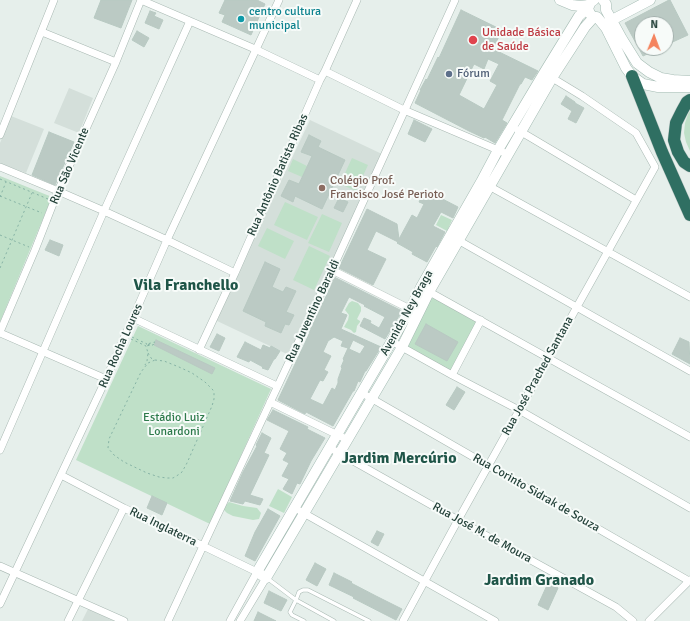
<!DOCTYPE html>
<meta charset="utf-8">
<style>
body{margin:0}
#map{position:relative;width:690px;height:621px;overflow:hidden;background:#e6efeb;font-family:Signika,sans-serif}
canvas{display:block}
.north{position:absolute;left:634px;top:16px;width:40px;height:40px;box-sizing:border-box;background:#f7fbf9;border:1px solid #a3b1ad;border-radius:50%;rotate:1deg;font-size:11px;font-weight:700;line-height:16px;text-align:center;color:#24423a}
.north::after{content:'';display:block;margin:auto;width:14px;height:18px;background:#f4845f;clip-path:polygon(50% 0,100% 100%,50% 72%,0 100%)}
</style>
<div id="map">
<canvas width="690" height="621"></canvas>
<div class="north">N</div>
</div>
<script>
const ctx = document.querySelector('canvas').getContext('2d');
ctx.lineJoin = 'round';
function fillPath(path, color) { ctx.fillStyle = color; ctx.fill(path, 'evenodd'); }
const shape = rows => new Path2D(rows.map(r => 'M' + r).join(''));
function strokePath(path, color, width, dash) { ctx.strokeStyle = color; ctx.lineWidth = width; ctx.lineCap = dash ? 'butt' : 'round'; ctx.setLineDash(dash || []); ctx.stroke(path); }
function write(font, color, halo, rows, align = 'center') {
  ctx.font = font + ' Signika,sans-serif'; ctx.lineWidth = 4; ctx.setLineDash([]); ctx.textBaseline = 'middle'; ctx.strokeStyle = halo; ctx.fillStyle = color; for (const [text, x, y, turn = 0] of rows) {
    ctx.save(); ctx.translate(x, y); ctx.rotate((+turn || 0) * Math.PI / 180); ctx.textAlign = isNaN(turn) ? turn : align; if (halo) ctx.strokeText(text, 0, 0); ctx.fillText(text, 0, 0); ctx.restore();
  }
}
fillPath(shape([
 [69,88,93,98,79,133,54,123],
 [11,116,44,129,26,173,0,163,0,143],
 [310,120,382,154,289,355,215,320],
 [88,609,115,621,82,621]
]), '#d4dfda');
fillPath(shape([
 [690,111,690,151,686,142,684,133,685,123,688,114],
 [352,158,368,165,356,191,340,184],
 [293,159,307,166,302,177,288,171],
 [0,176,52,197,0,322],
 [285,202,318,217,307,240,274,225],
 [322,214,342,223,329,252,308,243],
 [441,215,452,220,447,231,436,225],
 [267,228,294,241,285,259,258,246],
 [309,246,330,256,314,290,293,280],
 [430,294,479,321,451,373,403,347],
 [352,301,358,303,361,307,361,311,357,319,360,321,360,322,357,326,356,332,354,333,351,330,344,327,348,320,349,315,345,310,349,303],
 [138,326,271,389,210,524,76,460],
 [278,489,292,497,284,513,269,506],
 [229,502,243,506,257,508,261,513,259,519,253,520,233,516,227,513,224,510,224,507]
]), '#bfe0c8');
const building = shape([
 [101,0,132,0,121,28,94,18,101,0],
 [225,0,257,0,265,4,251,35,222,22,225,15,219,13,225,0],
 [669,0,670,0,688,35,666,45,666,24,642,24,642,48,660,48,643,56,625,23,669,0],
 [461,10,502,30,493,49,538,71,532,80,525,77,521,84,520,84,502,120,507,123,495,143,485,137,484,138,469,131,415,103,421,90,420,90,426,79,427,80,438,57,439,58,461,10],
 [488,59,499,64,490,81,497,85,484,109,459,95,474,64,484,69,488,59],
 [150,11,156,13,154,16,163,20,159,29,145,23,150,11],
 [137,31,149,38,144,47,132,40,137,31],
 [566,96,575,102,575,103,584,108,576,123,568,119,572,111,561,104,566,96],
 [414,120,432,129,425,142,408,134,414,120],
 [49,132,74,142,55,185,32,175,49,132],
 [309,135,321,141,318,147,345,160,322,209,295,196,293,202,281,196,289,180,299,184,312,156,301,152,309,135],
 [425,190,458,207,453,218,441,212,433,226,445,232,437,247,436,246,427,262,412,254,413,252,397,243,398,242,376,231,367,250,386,259,373,285,339,268,367,209,397,224,399,239,412,215,417,218,424,204,419,202,425,190],
 [339,198,348,202,343,212,334,208,339,198],
 [50,240,63,245,59,256,45,250,50,240],
 [265,262,280,269,272,287,283,292,286,287,296,291,286,312,294,315,289,325,285,324,281,333,265,326,266,322,243,311,265,262],
 [334,277,402,311,385,339,360,326,364,318,371,321,370,323,379,328,385,317,364,306,365,305,349,297,341,313,347,315,341,329,381,347,366,371,365,371,360,382,358,381,354,391,353,391,333,426,306,412,305,414,278,400,305,343,310,332,309,332,331,286,330,286,334,277],
 [334,337,343,341,341,346,348,348,343,359,344,360,341,367,342,368,338,379,338,383,335,390,332,388,323,405,310,399,320,380,323,381,328,372,324,370,331,356,323,352,328,341,334,337],
 [353,340,365,346,360,354,349,349,353,340],
 [426,324,458,342,447,361,415,344,426,324],
 [217,334,225,338,219,351,210,347,217,334],
 [680,338,689,342,690,364,672,354,680,338],
 [156,340,215,368,212,374,154,345,156,340],
 [245,342,261,350,263,345,270,348,271,346,280,351,275,359,274,359,268,370,262,368,263,367,250,360,249,362,237,357,245,342],
 [457,387,465,392,454,410,446,405,457,387],
 [273,410,308,427,307,429,325,438,311,461,300,484,297,483,292,494,283,489,289,479,282,476,289,463,283,460,287,453,280,449,289,431,267,420,273,410],
 [262,433,271,438,264,453,269,455,250,495,263,499,260,505,245,501,243,504,230,501,243,472,257,446,256,445,262,433],
 [152,496,167,503,162,515,147,508,152,496],
 [268,509,280,516,255,561,245,556,255,532,268,509],
 [377,531,384,534,378,546,371,542,377,531],
 [315,563,326,569,317,586,306,580,315,563],
 [334,573,352,582,351,583,376,596,402,609,396,620,353,598,354,597,329,585,334,573],
 [548,583,558,588,548,610,538,605,548,583],
 [269,591,287,600,281,611,264,603,269,591],
 [258,612,276,621,254,621,258,612]
]);
fillPath(building, '#bbcac4');
strokePath(building, '#b8c9c2', 1);
const lane = shape([
 [267,578,296,600,290,612,292,615,304,621],
 [334,621,296,600,299,592,303,590,308,590,369,621]
]);
const street = shape([
 [141,0,255,49,320,80],
 [42,32,116,62],
 [325,71,404,110,498,150,507,154],
 [518,130,636,200],
 [0,135,54,0],
 [0,167,58,191,104,211,167,240,235,273],
 [487,185,690,297],
 [456,239,690,371],
 [332,270,414,311],
 [426,290,690,437],
 [133,318,277,386],
 [0,332,35,250,58,191,116,62,141,0],
 [0,333,106,379],
 [391,341,452,375,519,410,690,508],
 [199,350,235,273,320,80,325,71,357,0],
 [452,375,481,320],
 [362,393,689,581],
 [270,402,348,440],
 [330,448,458,520,616,607,633,621],
 [0,450,104,211,190,21],
 [61,475,124,508,257,572,230,621],
 [300,511,495,621],
 [0,566,124,621],
 [0,604,106,379,167,240,279,0],
 [68,621,124,508],
 [168,621,332,270,455,0],
 [240,621,266,578],
 [403,621,458,520,655,167,636,133,582,96,549,76],
 [649,621,690,580]
]);
const secondary = shape([
 [560,0,572,5,580,6,589,5],
 [594,0,591,2,588,8,590,14,594,17,597,17,606,28,626,68,632,76,643,84,658,87,690,87],
 [603,0,606,4,606,10,622,39,637,63,649,72,661,78,673,80,690,81],
 [588,8,579,16,544,73,498,150,481,182,421,287,411,308,257,572,266,578,402,347,429,292,552,78,585,27,594,17],
 [612,20,650,0]
]);
const highway = shape([
 [632,76,662,152,690,215],
 [690,100,687,102,682,111,676,123,674,140,678,152,684,162,690,166]
]);
strokePath(lane, '#a8b8b2', 4.5);
strokePath(street, '#a8b8b2', 8);
strokePath(secondary, '#a4bbb3', 11);
strokePath(highway, '#c2cac8', 13);
strokePath(shape([
 [0,179,48,199],
 [0,196,42,213],
 [0,197,6,182],
 [0,235,29,247],
 [0,268,32,193],
 [132,337,147,344,146,346,151,345,153,345,155,342],
 [131,339,146,346,148,353,147,361,145,365],
 [150,345,147,344,155,342],
 [148,353,151,358,154,360],
 [155,360,164,361,179,367,192,373,205,382,213,390,214,393,214,399,212,406,187,463,182,472,178,475,173,478,167,478,159,477,147,473,124,462,114,455,108,448,109,439,141,372,148,363,155,360]
]), '#86b3a5', 1, [2, 3]);
strokePath(lane, '#fff', 3.5);
strokePath(street, '#fff', 7);
strokePath(secondary, '#fff', 10);
strokePath(highway, '#2f6f62', 12);
for (const [x, y, r, color] of [
 [241,19,4,"#0f9aa8"],
 [473,40,5,"#e0444e"],
 [449,74,4,"#5c6f8a"],
 [322,188,4,"#8d6e63"]
]) { const dot = new Path2D(); dot.arc(x, y, r, 0, 2 * Math.PI); ctx.fillStyle = color; ctx.fill(dot); strokePath(dot, '#f7fbf9', 1.5); }
write('12px', '#0d838f', '#f7fbf9', [
 ["centro cultura",249,12],
 ["municipal",249,26]
], 'left');
write('12px', '#be3a42', '#f7fbf9', [
 ["Unidade Básica",482,33],
 ["de Saúde",482,47]
], 'left');
write('12px', '#4e5e75', '#f7fbf9', [
 ["Fórum",457,74]
], 'left');
write('12px', '#24423a', '#f7fbf9', [
 ["Rua São Vicente",70,166,-67],
 ["Rua Antônio Batista Ribas",278,175,-66],
 ["Rua Juventino Baraldi",313,311,-65],
 ["Avenida Ney Braga",407,313,-61],
 ["Rua Rocha Loures",121,346,-66],
 ["Rua José Prached Santana",538,376,-61],
 ["Rua Corinto Sidrak de Souza",536,493,30],
 ["Rua Inglaterra",163,527,26],
 ["Rua José M. de Moura",482,533,29]
]);
write('12px', '#785e54', '#f7fbf9', [
 ["Colégio Prof.",330,181],
 ["Francisco José Perioto",330,195]
], 'left');
write('12px', '#2d7a4b', '#f7fbf9', [
 ["Estádio Luiz",174,418],
 ["Lonardoni",174,432]
]);
write('bold 16px', '#1f5548', '#f7fbf9', [
 ["Vila Franchello",186,286],
 ["Jardim Mercúrio",399,459],
 ["Jardim Granado",539,581]
]);
</script>
